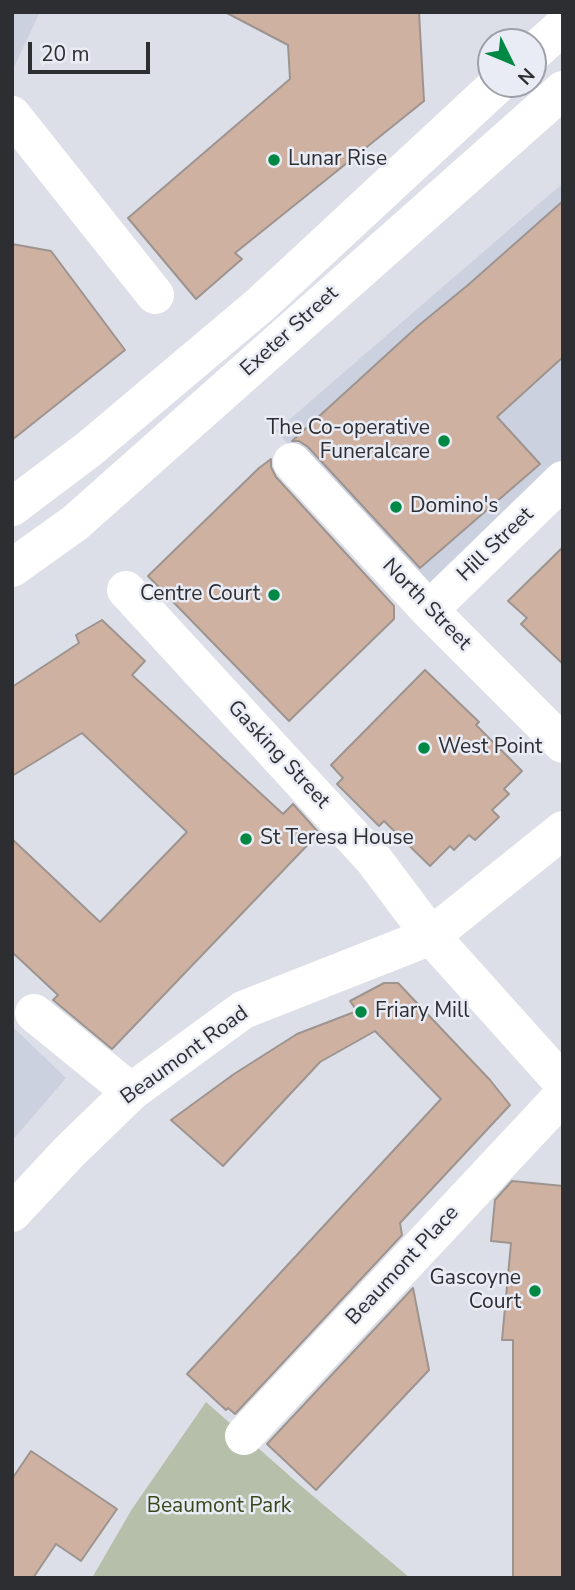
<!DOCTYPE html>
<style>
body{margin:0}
#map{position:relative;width:575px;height:1590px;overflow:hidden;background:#dcdfe8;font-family:"Nunito Sans",sans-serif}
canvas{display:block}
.frame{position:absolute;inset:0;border:14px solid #2d2e31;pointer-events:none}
.north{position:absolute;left:477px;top:28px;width:70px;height:70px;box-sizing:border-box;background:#e9ecf5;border:2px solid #9ea0a7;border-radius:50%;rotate:133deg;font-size:19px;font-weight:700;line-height:28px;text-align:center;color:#2d2e31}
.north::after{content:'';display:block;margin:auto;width:24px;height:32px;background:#084;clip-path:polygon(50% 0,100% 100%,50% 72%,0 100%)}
.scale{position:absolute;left:28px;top:42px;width:122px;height:32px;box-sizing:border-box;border:4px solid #2d2e31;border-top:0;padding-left:9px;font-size:21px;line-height:24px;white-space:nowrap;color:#2d2e31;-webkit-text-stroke:5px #e9ecf5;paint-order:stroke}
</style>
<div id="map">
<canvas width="575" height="1590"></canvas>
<div class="frame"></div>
<div class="north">N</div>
<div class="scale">20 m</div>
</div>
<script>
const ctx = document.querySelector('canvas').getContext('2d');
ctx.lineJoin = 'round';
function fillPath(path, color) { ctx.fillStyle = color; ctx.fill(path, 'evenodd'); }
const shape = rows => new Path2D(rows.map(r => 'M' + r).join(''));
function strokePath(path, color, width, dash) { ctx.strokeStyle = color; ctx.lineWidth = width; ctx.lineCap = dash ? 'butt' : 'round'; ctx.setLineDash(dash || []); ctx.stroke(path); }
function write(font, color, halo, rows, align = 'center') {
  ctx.font = font + ' "Nunito Sans",sans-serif'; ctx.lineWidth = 5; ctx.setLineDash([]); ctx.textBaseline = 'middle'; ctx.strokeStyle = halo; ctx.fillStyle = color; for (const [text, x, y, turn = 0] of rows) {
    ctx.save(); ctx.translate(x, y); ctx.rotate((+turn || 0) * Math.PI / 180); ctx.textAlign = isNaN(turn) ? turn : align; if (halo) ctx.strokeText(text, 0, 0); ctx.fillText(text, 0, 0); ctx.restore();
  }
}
fillPath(shape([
 [12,12,40,12,14,67,12,66],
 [563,183,563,464,431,599,276,431],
 [12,1026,66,1078,12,1141]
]), '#ccd1e0');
fillPath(shape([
 [206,1402,300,1485,410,1578,92,1578,132,1509]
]), '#b6bfaa');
const building = shape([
 [225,12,419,12,424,101,235,253,242,259,196,299,128,218,290,79,288,45,225,12],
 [563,201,563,357,497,417,540,464,420,568,308,447,299,441,292,441,418,326,468,285,563,201],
 [12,244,51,251,125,350,12,440,12,244],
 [271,459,271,467,276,477,394,606,394,619,289,721,148,576,259,468,271,459],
 [563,547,563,664,521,624,527,618,508,601,563,547],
 [102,620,145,661,132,675,283,814,293,804,319,833,112,1049,53,1000,58,995,12,952,12,839,100,922,187,832,82,733,12,776,12,687,79,643,76,635,102,620],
 [425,670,479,722,476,725,522,771,504,789,509,794,492,810,499,817,475,840,469,835,454,850,450,846,430,866,384,821,379,826,337,784,343,778,331,765,425,670],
 [384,983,398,983,490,1080,510,1105,400,1223,402,1235,235,1414,228,1408,226,1410,187,1374,441,1099,375,1031,320,1062,223,1166,171,1120,234,1074,297,1034,357,1011,350,1001,384,983],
 [512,1181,563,1186,563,1578,513,1578,513,1340,502,1340,511,1243,491,1241,495,1200,512,1181],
 [413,1288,429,1370,316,1490,267,1444,413,1288],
 [31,1451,117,1509,81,1561,56,1544,33,1578,12,1578,12,1479,31,1451]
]);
fillPath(building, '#cfb1a2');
strokePath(building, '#9d9490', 2);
strokePath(shape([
 [12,115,155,295],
 [292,462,429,610,563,744],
 [126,590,374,860,431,936,563,1083],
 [429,610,563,480],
 [34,1013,131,1092],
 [12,1213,69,1152,131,1092,243,1010,431,936,563,830],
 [244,1436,563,1095]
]), '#fff', 38);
strokePath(shape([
 [533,53,563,26],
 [12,507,89,449,261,304,498,84],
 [12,568,75,523,563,90]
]), '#fff', 38);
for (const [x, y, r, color] of [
 [274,160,7,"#084"],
 [444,441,7,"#084"],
 [396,507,7,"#084"],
 [274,595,7,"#084"],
 [424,748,7,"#084"],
 [246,839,7,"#084"],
 [361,1012,7,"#084"],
 [535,1291,7,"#084"]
]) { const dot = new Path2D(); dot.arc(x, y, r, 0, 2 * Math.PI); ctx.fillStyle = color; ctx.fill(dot); strokePath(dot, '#e9ecf5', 2.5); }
write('21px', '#2d2e31', '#e9ecf5', [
 ["Lunar Rise",288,160],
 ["The Co-operative",430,429,"right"],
 ["Funeralcare",430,453,"right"],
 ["Domino's",410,507],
 ["Centre Court",260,595,"right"],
 ["West Point",438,748],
 ["St Teresa House",260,839],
 ["Friary Mill",375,1012],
 ["Gascoyne",521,1279,"right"],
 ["Court",521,1303,"right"]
], 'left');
write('21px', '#2d2e31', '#e9ecf5', [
 ["Exeter Street",290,332,-42],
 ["Hill Street",496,545,-44],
 ["North Street",426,605,46],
 ["Gasking Street",278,755,47],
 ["Beaumont Road",185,1056,-36],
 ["Beaumont Place",403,1266,-47]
]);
write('21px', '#37471a', '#e9ecf5', [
 ["Beaumont Park",219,1507]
]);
</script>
